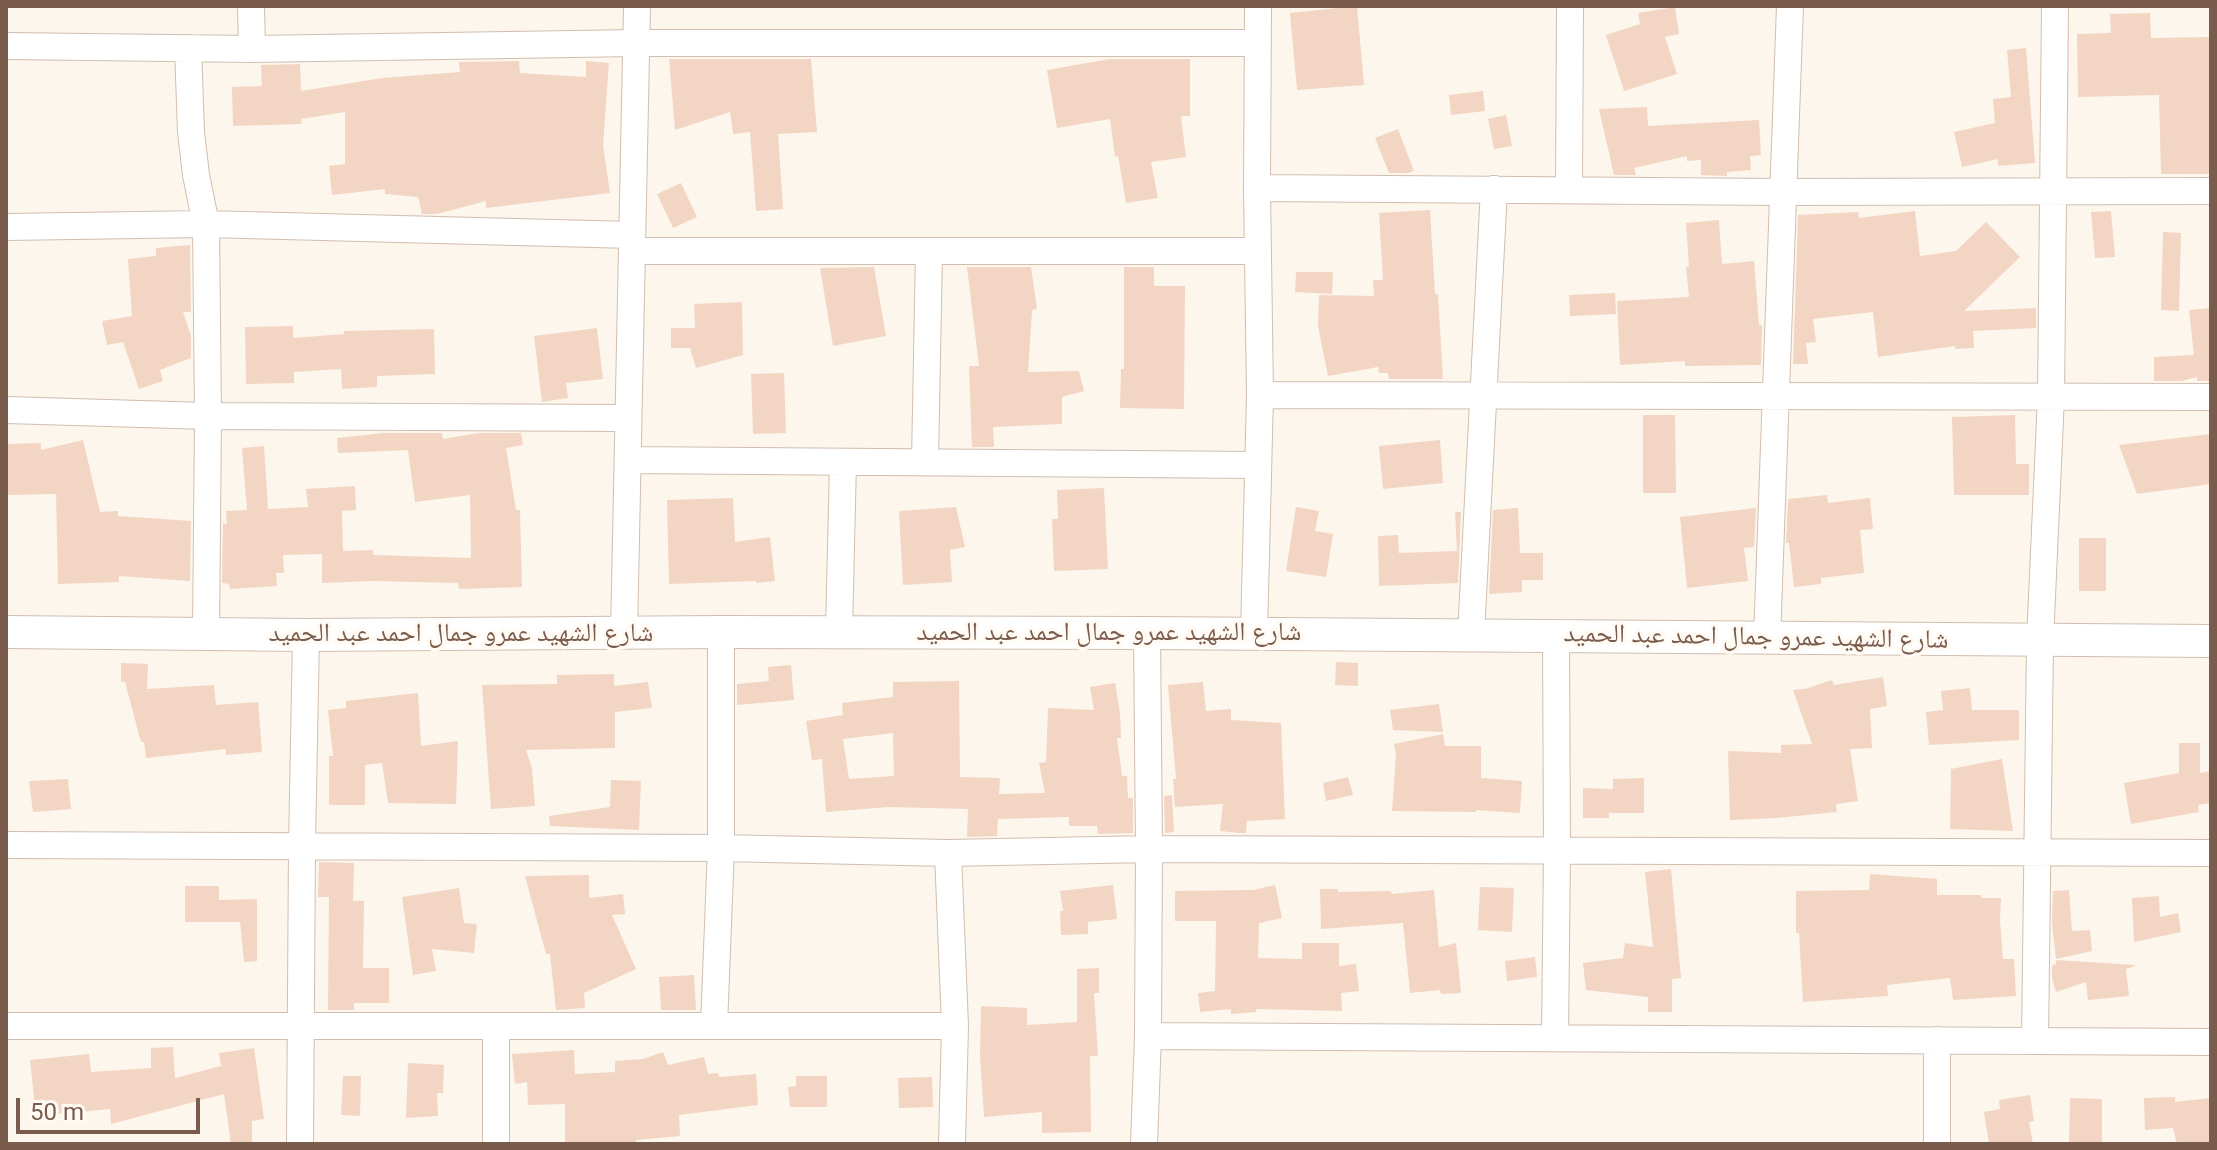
<!DOCTYPE html>
<meta charset="utf-8">
<style>
body{margin:0}
#map{position:relative;width:2217px;height:1150px;overflow:hidden;background:#fdf6ec;font-family:Roboto,sans-serif}
canvas{display:block}
.frame{position:absolute;inset:0;border:8px solid #7a5c4d;pointer-events:none}
.scale{position:absolute;left:16px;top:1098px;width:184px;height:36px;box-sizing:border-box;border:4px solid #7a5c4d;border-top:0;padding-left:10px;font-size:24px;line-height:28px;white-space:nowrap;color:#7a5c4d;-webkit-text-stroke:6px #fffaf3;paint-order:stroke}
</style>
<div id="map">
<canvas width="2217" height="1150"></canvas>
<div class="frame"></div>
<div class="scale">50 m</div>
</div>
<script>
const ctx = document.querySelector('canvas').getContext('2d');
ctx.lineJoin = 'round';
function fillPath(path, color) { ctx.fillStyle = color; ctx.fill(path, 'evenodd'); }
const shape = rows => new Path2D(rows.map(r => 'M' + r).join(''));
function strokePath(path, color, width, dash) { ctx.strokeStyle = color; ctx.lineWidth = width; ctx.lineCap = dash ? 'butt' : 'round'; ctx.setLineDash(dash || []); ctx.stroke(path); }
function write(font, color, halo, rows, align = 'center') {
  ctx.font = font + ' Roboto,"Noto Naskh Arabic",sans-serif'; ctx.lineWidth = 7; ctx.setLineDash([]); ctx.textBaseline = 'middle'; ctx.strokeStyle = halo; ctx.fillStyle = color; for (const [text, x, y, turn = 0] of rows) {
    ctx.save(); ctx.translate(x, y); ctx.rotate((+turn || 0) * Math.PI / 180); ctx.textAlign = isNaN(turn) ? turn : align; if (halo) ctx.strokeText(text, 0, 0); ctx.fillText(text, 0, 0); ctx.restore();
  }
}
fillPath(shape([
 [1357,6,1364,85,1297,90,1290,13],
 [1675,7,1679,34,1665,37,1677,74,1624,91,1606,35,1640,24,1638,13],
 [2150,13,2151,38,2211,37,2211,145,2209,145,2211,174,2161,174,2159,95,2078,97,2077,34,2111,33,2110,14],
 [2026,48,2035,163,1998,166,1998,159,1962,167,1954,132,1995,123,1993,99,2011,97,2007,50],
 [669,59,811,59,817,132,778,134,783,209,756,211,750,132,733,134,730,112,675,130],
 [1110,59,1190,59,1190,116,1181,116,1186,157,1151,162,1158,198,1126,203,1118,156,1115,157,1110,119,1057,128,1047,70],
 [519,61,520,73,586,77,586,61,609,63,603,145,610,193,486,208,486,201,437,214,422,214,418,197,385,194,385,189,332,195,329,166,345,164,345,112,301,119,302,124,233,126,232,87,262,86,261,65,300,64,301,91,382,78,460,72,459,62],
 [1483,91,1485,111,1451,115,1449,95],
 [1647,107,1648,126,1759,120,1761,155,1750,156,1751,170,1727,172,1727,176,1701,175,1701,160,1687,161,1687,156,1634,168,1636,175,1614,175,1599,109],
 [1506,115,1512,146,1494,149,1488,119],
 [1398,129,1414,171,1408,173,1389,173,1375,138],
 [681,183,697,217,673,228,657,194],
 [1430,210,1435,294,1438,294,1443,379,1389,379,1388,373,1379,373,1378,367,1328,376,1318,326,1319,295,1374,296,1373,280,1383,280,1379,213],
 [1915,211,1920,256,1956,251,1986,222,2020,257,1964,311,2036,308,2036,328,1973,331,1974,348,1955,349,1955,346,1878,357,1873,312,1813,319,1816,342,1806,343,1808,364,1793,364,1798,215,1858,212,1859,218],
 [2111,211,2115,257,2095,258,2091,212],
 [1719,220,1722,264,1754,261,1759,325,1762,325,1761,365,1685,366,1685,361,1620,365,1617,301,1689,297,1686,267,1689,267,1686,223],
 [2163,232,2181,233,2179,311,2161,310],
 [190,245,191,312,183,312,191,336,191,358,160,370,163,381,139,389,123,342,107,345,102,321,132,316,128,259,156,256,156,248],
 [874,267,886,336,833,346,820,268],
 [967,267,1031,267,1037,309,1032,310,1028,372,1079,371,1084,391,1062,397,1062,424,993,427,994,447,972,447,969,366,979,366],
 [1124,267,1154,267,1154,286,1185,286,1184,409,1120,408,1121,369,1124,369],
 [1296,272,1333,272,1332,294,1295,292],
 [1615,293,1616,314,1570,316,1569,295],
 [742,302,743,355,696,368,690,348,671,348,671,328,695,328,694,304],
 [2211,308,2211,381,2197,381,2197,377,2182,381,2154,381,2154,357,2194,355,2189,310],
 [293,326,293,338,344,334,344,331,434,329,435,374,377,376,377,387,342,389,341,369,294,372,294,383,246,384,245,327],
 [597,328,603,379,566,383,568,398,542,402,534,336],
 [784,373,786,433,753,434,751,374],
 [1643,415,1675,415,1676,493,1643,493],
 [2015,415,2016,464,2029,464,2029,495,1954,495,1952,417],
 [383,433,442,433,443,439,479,433,521,433,523,445,506,448,516,510,520,510,522,587,459,589,458,583,373,581,322,583,322,554,283,555,284,573,276,573,277,586,230,589,229,584,222,583,223,523,227,524,226,511,247,510,242,448,264,446,268,509,308,507,306,489,355,486,356,510,342,511,343,551,373,550,373,555,471,558,470,495,415,502,408,450,338,453,337,438],
 [2211,434,2211,484,2137,494,2119,445],
 [83,440,100,512,118,511,118,516,191,521,190,581,119,576,119,582,58,584,56,494,6,495,6,444,41,443,41,450],
 [1440,440,1443,483,1383,489,1379,446],
 [1104,488,1108,569,1054,571,1052,519,1058,519,1057,490],
 [1827,495,1828,503,1870,498,1873,529,1860,530,1864,573,1821,578,1821,584,1794,587,1789,543,1786,543,1788,499],
 [733,498,735,542,770,537,775,581,756,583,756,581,669,584,667,500],
 [956,507,965,547,950,550,952,582,903,585,899,511],
 [1296,507,1319,511,1315,531,1333,534,1326,577,1286,571],
 [1518,508,1520,553,1543,553,1543,580,1522,580,1522,592,1489,594,1493,510],
 [1756,508,1754,547,1744,548,1748,581,1687,588,1680,517],
 [1455,512,1461,512,1458,583,1379,586,1378,536,1398,535,1399,553,1457,551],
 [2079,538,2106,538,2106,591,2079,591],
 [1336,662,1358,663,1358,686,1335,685],
 [121,663,148,664,147,689,214,685,216,705,258,702,262,752,226,755,226,749,146,758,144,742,141,742,125,682,121,682],
 [791,665,794,700,737,705,737,684,769,681,768,667],
 [614,674,614,686,648,682,652,708,615,712,615,748,526,750,532,768,535,806,491,809,482,685,557,684,557,675],
 [1883,677,1887,706,1870,709,1872,748,1850,749,1858,801,1836,804,1837,812,1777,818,1730,820,1728,751,1781,753,1781,745,1812,744,1793,690,1805,689,1832,680,1834,685],
 [959,681,960,777,1000,778,999,794,1045,793,1039,763,1046,762,1048,708,1094,710,1090,687,1115,683,1120,713,1121,738,1117,738,1122,776,1127,776,1128,798,1133,798,1133,833,1098,834,1097,826,1069,826,1069,817,998,819,997,836,967,837,968,809,889,807,826,812,822,759,812,760,806,721,843,715,842,703,893,697,893,682],
 [893,733,894,776,849,779,843,739],
 [1203,682,1206,711,1231,709,1231,720,1281,723,1285,819,1247,821,1246,833,1239,833,1220,831,1223,804,1175,807,1173,779,1176,779,1168,685],
 [1970,688,1972,710,2019,710,2019,740,1929,745,1926,712,1943,710,1941,691],
 [418,693,421,746,458,741,456,804,388,803,382,763,365,765,365,805,329,805,329,756,333,756,328,710,346,708,346,701],
 [1439,704,1443,732,1393,730,1390,710],
 [1443,734,1445,746,1481,746,1481,778,1522,781,1520,813,1476,810,1476,812,1392,811,1396,755,1394,744],
 [2179,743,2200,743,2200,773,2211,771,2211,803,2198,805,2199,812,2131,824,2124,783,2179,773],
 [2002,759,2013,831,1950,829,1951,769],
 [1348,777,1353,795,1326,801,1323,783],
 [1644,778,1644,813,1609,813,1609,818,1583,818,1583,788,1613,789,1613,779],
 [68,779,71,809,33,812,29,781],
 [611,780,641,781,639,830,550,826,549,816,610,807],
 [1172,795,1174,832,1165,833,1164,796],
 [319,862,354,863,353,901,364,901,363,968,389,968,389,1003,354,1003,354,1010,328,1010,329,897,318,897],
 [1671,869,1681,978,1672,979,1672,1012,1648,1012,1648,997,1586,990,1583,963,1623,958,1625,943,1653,947,1645,872],
 [1870,874,1937,879,1937,895,1981,895,1981,898,2001,898,2000,920,2003,959,2014,959,2016,996,1953,1000,1950,978,1887,985,1888,996,1803,1002,1799,933,1796,933,1796,891,1869,890],
 [589,875,589,898,623,894,625,914,612,915,636,969,584,993,585,1008,556,1010,550,954,546,954,525,876],
 [1113,885,1117,919,1088,922,1088,934,1061,935,1060,911,1063,911,1060,891],
 [1275,885,1282,918,1259,923,1258,958,1302,959,1302,943,1339,943,1339,966,1356,964,1359,991,1341,993,1342,1011,1256,1009,1256,1012,1231,1014,1231,1009,1200,1012,1198,993,1215,991,1216,921,1175,921,1175,891,1253,890],
 [185,886,219,886,219,900,257,899,257,961,244,962,240,922,185,922],
 [1480,887,1514,888,1512,932,1478,930],
 [459,888,464,923,477,924,474,953,432,949,436,971,413,975,402,897],
 [1320,889,1338,889,1338,892,1391,891,1392,894,1434,890,1439,947,1456,943,1461,993,1441,994,1440,990,1410,993,1403,923,1321,929],
 [2069,890,2072,931,2090,930,2092,951,2056,959,2052,923,2053,891],
 [2159,896,2160,917,2178,913,2181,932,2134,942,2132,898],
 [1535,957,1537,977,1507,981,1505,961],
 [2056,960,2135,965,2135,966,2126,969,2129,996,2088,1000,2086,982,2056,992,2052,978,2052,966,2056,964],
 [1099,968,1099,993,1094,993,1098,1056,1090,1056,1091,1132,1042,1133,1042,1112,984,1117,980,1057,981,1006,1027,1008,1027,1025,1077,1022,1077,969],
 [694,975,696,1010,661,1010,659,977],
 [173,1047,175,1078,221,1066,219,1053,254,1048,264,1119,252,1121,252,1144,231,1144,224,1094,111,1124,110,1109,36,1116,30,1060,89,1054,91,1072,151,1068,151,1048],
 [574,1050,575,1074,615,1072,615,1061,643,1059,663,1052,668,1065,704,1057,708,1074,718,1073,719,1077,756,1074,758,1105,679,1115,680,1136,636,1140,636,1144,565,1144,565,1104,528,1105,527,1082,515,1084,512,1054],
 [408,1063,444,1065,443,1093,437,1093,438,1116,406,1118],
 [343,1076,361,1076,360,1116,341,1115],
 [796,1076,827,1076,827,1107,790,1107,788,1087,796,1086],
 [932,1077,933,1107,899,1108,898,1078],
 [2030,1095,2034,1121,2029,1122,2033,1144,1989,1144,1984,1112,2000,1109,1999,1100],
 [2175,1097,2175,1102,2211,1098,2211,1144,2177,1144,2173,1128,2145,1130,2144,1098],
 [2070,1098,2102,1099,2102,1144,2069,1144]
]), '#f3d5c3');
const minor = shape([
 [251,6,252,49],
 [6,46,252,49,637,43,1258,43],
 [188,48,191,132,196,175,206,224,208,416,206,634],
 [1257,188,1783,192,2211,191],
 [1569,189,1570,6],
 [6,227,206,224,632,235],
 [632,251,1258,251],
 [1260,395,2211,397],
 [6,410,208,416,628,418],
 [628,460,1257,465],
 [925,462,929,251],
 [839,632,843,462],
 [624,634,637,6],
 [1254,634,1260,395,1257,188,1258,6],
 [1471,635,1494,189],
 [1767,639,1790,6],
 [6,845,721,848,948,853,1149,849,2211,853],
 [948,853,955,1026,952,1144],
 [6,1026,955,1026],
 [496,1026,496,1144],
 [714,1026,721,848,721,632],
 [1148,1036,2211,1042],
 [1555,1038,1557,851,1556,636],
 [2035,1041,2040,641,2051,397,2055,6],
 [300,1144,302,846,306,635],
 [1144,1144,1148,1036,1149,849,1147,633],
 [1937,1144,1937,1040]
]);
const tertiary = shape([
 [6,632,306,635,721,632,1147,633,2211,641]
]);
strokePath(minor, '#d1beb0', 28);
strokePath(tertiary, '#d1beb0', 34);
strokePath(minor, '#fff', 26);
strokePath(tertiary, '#fff', 32);
write('26px', '#7a5c4d', '#fffaf3', [
 ["شارع الشهيد عمرو جمال احمد عبد الحميد",1109,633],
 ["شارع الشهيد عمرو جمال احمد عبد الحميد",461,634],
 ["شارع الشهيد عمرو جمال احمد عبد الحميد",1756,638,1]
]);
</script>
